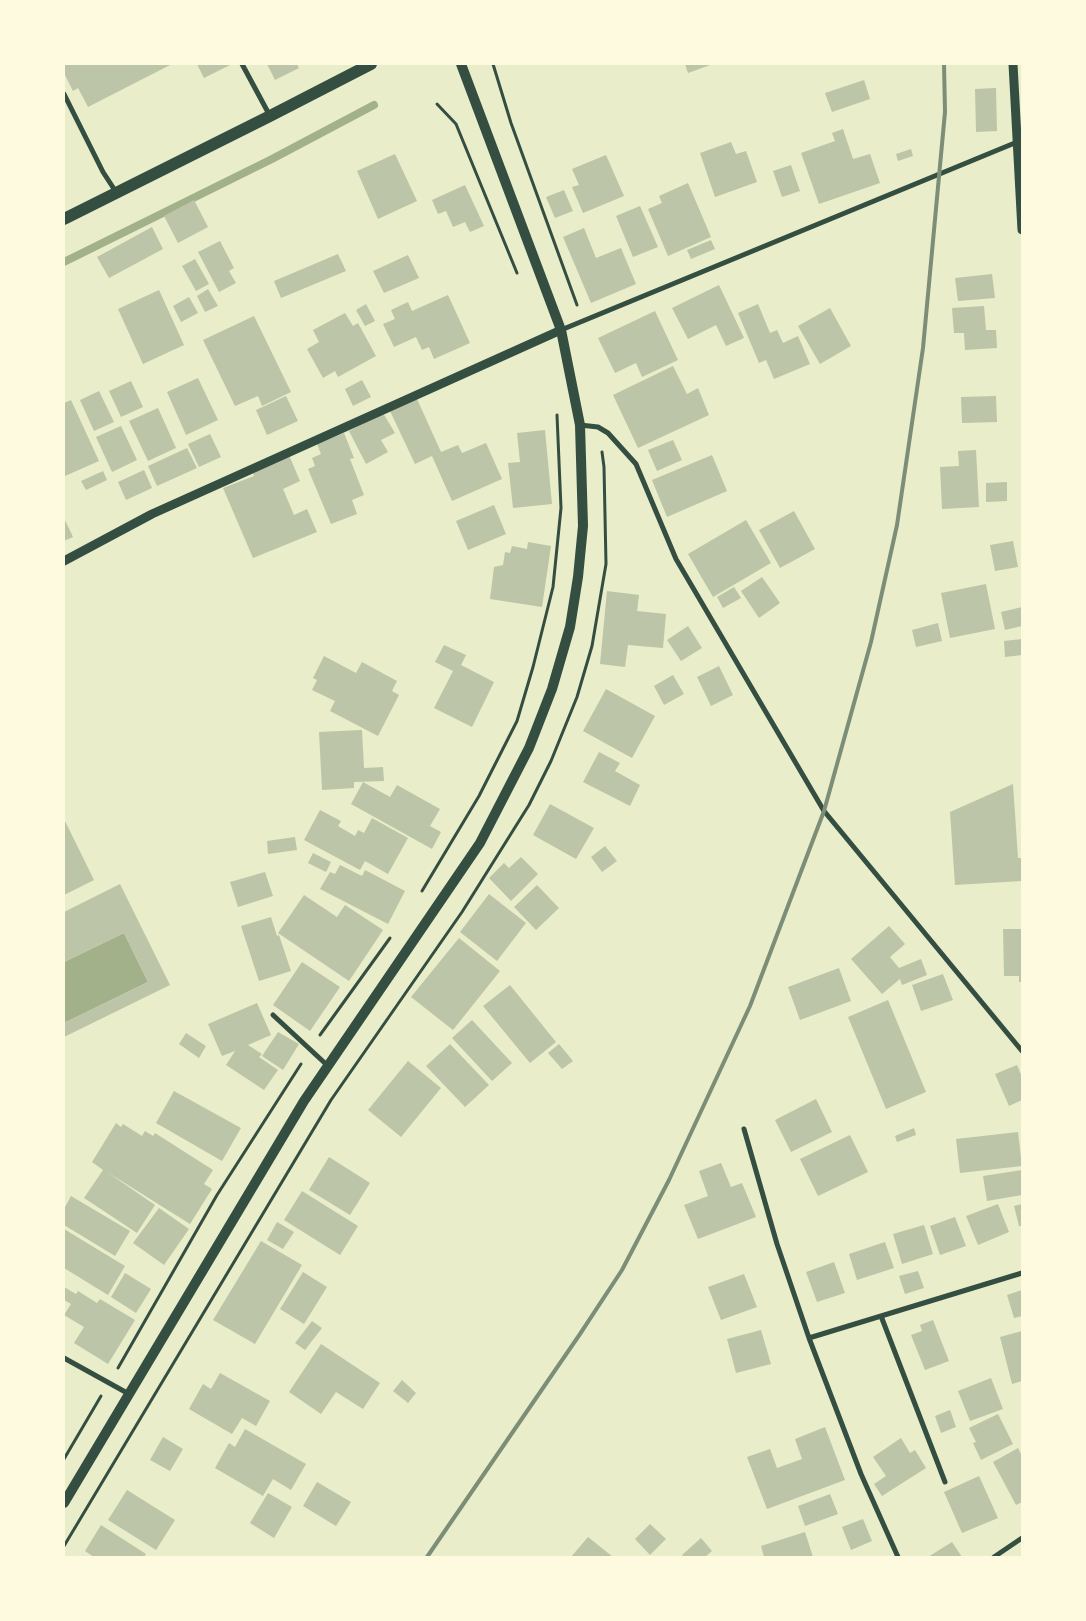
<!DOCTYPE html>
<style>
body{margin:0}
#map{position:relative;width:1086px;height:1621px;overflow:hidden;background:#e9edc9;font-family:Commissioner,sans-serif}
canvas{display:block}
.frame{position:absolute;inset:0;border:65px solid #fefae0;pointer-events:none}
</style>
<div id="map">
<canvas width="1086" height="1621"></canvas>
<div class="frame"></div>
</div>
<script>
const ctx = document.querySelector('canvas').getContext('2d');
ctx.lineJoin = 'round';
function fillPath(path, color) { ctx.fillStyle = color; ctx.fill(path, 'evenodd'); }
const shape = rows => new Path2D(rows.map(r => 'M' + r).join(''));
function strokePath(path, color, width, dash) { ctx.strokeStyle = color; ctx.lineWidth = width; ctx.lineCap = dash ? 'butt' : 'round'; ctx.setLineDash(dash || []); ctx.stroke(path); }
fillPath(shape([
 [124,933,148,982,64,1023,64,962]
]), '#a3b18a');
strokePath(shape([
 [64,262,272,159,374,105]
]), '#a3b18a', 8);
fillPath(shape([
 [64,64,172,64,88,107,78,88,73,91,64,73],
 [197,64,232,64,204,78],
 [267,64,297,64,299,68,275,80],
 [685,64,713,64,688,73],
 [864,80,870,99,832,112,825,93],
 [996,88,997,131,976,132,975,89],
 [843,129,853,159,870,154,880,183,819,204,801,153,835,141,832,133],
 [731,142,736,154,746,151,757,182,715,197,700,153],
 [911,149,913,156,898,161,896,154],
 [395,154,417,201,378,219,357,171],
 [606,155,624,196,583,213,572,187,579,185,572,169],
 [791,165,800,191,782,197,773,171],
 [688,183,711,237,668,256,648,209,662,203,659,196],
 [465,185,484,226,470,232,465,222,453,227,446,211,438,214,432,200],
 [564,190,573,211,555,218,546,197],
 [194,200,208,227,178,243,164,216],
 [640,206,658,247,633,257,616,216],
 [152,227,163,249,109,278,97,257],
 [584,228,596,258,621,248,636,284,591,303,563,237],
 [711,240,715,249,691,259,687,250],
 [220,241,234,268,229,271,236,283,219,292,198,252],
 [338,254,346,271,281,298,274,281],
 [408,255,419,278,384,293,373,271],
 [195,259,209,284,196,291,182,266],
 [992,274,995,298,958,301,955,278],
 [719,285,744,338,726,346,716,325,688,339,672,308],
 [208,289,218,306,205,312,197,296],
 [159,290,184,345,143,364,118,309],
 [448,295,470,343,434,359,429,347,422,350,416,337,394,347,383,324,395,319,391,310,408,302,412,311],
 [189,297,198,313,181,322,173,306],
 [366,304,375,321,365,326,356,310],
 [758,304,770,333,777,330,783,343,798,336,810,364,774,379,766,360,759,363,738,313],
 [984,306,986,330,996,330,997,348,965,350,964,333,954,333,952,308],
 [830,308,851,346,820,364,798,326],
 [655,311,678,360,642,377,636,363,615,373,598,338],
 [345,313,353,326,358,323,376,356,338,377,335,371,323,378,307,349,319,342,313,330],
 [254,316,291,392,262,406,258,396,235,406,203,340],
 [673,366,687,394,698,388,709,415,638,448,613,395],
 [198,378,218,420,186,435,167,392],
 [362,380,371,397,353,406,345,389],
 [131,381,143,407,121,417,109,391],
 [99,391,114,422,94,431,80,400],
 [286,396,298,421,267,435,256,410],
 [996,396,997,422,962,423,961,397],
 [417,399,441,452,458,445,462,453,486,443,502,479,452,501,432,456,415,464,390,411],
 [71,400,99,461,65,476,64,403],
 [158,408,176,448,148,461,129,421],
 [383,413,395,433,381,440,388,452,366,464,349,431],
 [121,426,137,460,112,472,96,437],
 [545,430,552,504,513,508,508,463,520,462,517,433],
 [344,433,354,458,350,459,364,495,352,500,357,514,331,524,308,469,315,466,312,458,321,454,317,444],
 [210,434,221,457,199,467,188,444],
 [673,440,682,460,657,471,648,450],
 [187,448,197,468,157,486,148,466],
 [976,450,979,507,942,509,940,467,959,466,958,451],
 [289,455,300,481,283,489,294,515,307,509,317,532,253,558,223,488,254,476,252,471],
 [712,455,727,491,667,517,652,480],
 [144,470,152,488,126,500,118,482],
 [103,471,107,480,86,490,81,481],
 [1007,482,1007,501,986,502,986,483],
 [494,505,506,534,468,550,456,521],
 [794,511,815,549,780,568,759,530],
 [64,518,73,537,64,541],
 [746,520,771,563,713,597,688,554],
 [1013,541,1018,567,995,571,990,545],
 [528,542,551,546,542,607,490,599,494,567,503,565,505,552,510,553,512,546,527,549],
 [762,577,780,603,759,618,741,591],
 [986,584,995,629,950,638,941,593],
 [734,587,741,598,723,608,717,597],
 [607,591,639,595,637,611,666,614,663,648,628,645,625,667,600,664],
 [1022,607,1022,626,1005,630,1001,612],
 [938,623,942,641,916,647,912,630],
 [688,626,702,648,681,661,667,640],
 [1022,639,1022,655,1005,657,1004,641],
 [444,645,466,655,461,665,494,682,472,727,434,708,453,671,435,662],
 [324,656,356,673,362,662,397,681,392,691,399,695,378,736,330,711,335,701,312,690,317,680,313,678],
 [719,666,733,695,711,706,697,677],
 [673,675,684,694,664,705,654,686],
 [606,689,655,716,632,758,583,731],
 [362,730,364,768,383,767,384,781,354,782,354,788,322,790,319,732],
 [599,752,620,763,615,771,640,785,630,806,583,782],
 [363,782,390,797,397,785,440,809,430,826,441,832,432,849,351,804],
 [1013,784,1018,858,1022,858,1022,881,955,885,950,812],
 [550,804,594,828,576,859,533,835],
 [320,810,341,821,338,826,355,836,358,830,364,833,372,818,408,838,388,874,365,861,360,870,304,840],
 [64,819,94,880,64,895],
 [295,837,297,850,268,854,267,841],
 [605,846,617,861,602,872,591,857],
 [313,853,331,862,326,872,308,863],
 [521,857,538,874,511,901,489,878,504,863,509,868],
 [340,865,362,876,365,870,405,891,388,924,320,889,330,872,335,874],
 [265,872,273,896,238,907,230,882],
 [120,884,170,985,64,1037,64,1023,148,982,124,933,64,962,64,912],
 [537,885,559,908,536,930,514,907],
 [489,894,526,923,497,961,460,932],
 [304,895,337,917,345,905,383,930,349,981,278,933],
 [271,917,277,936,279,935,291,971,259,981,241,926],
 [889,926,905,944,890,957,899,968,921,959,927,975,902,985,900,979,882,994,851,959],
 [1003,929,1022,929,1022,982,1019,982,1019,976,1004,976],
 [459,938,500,971,453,1030,411,997],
 [302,962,340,987,310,1031,273,1005],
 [839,968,851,1001,800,1020,788,987],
 [943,974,953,1000,921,1011,912,985],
 [510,985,556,1042,530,1063,483,1006],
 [888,1000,926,1092,886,1109,848,1017],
 [257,1003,271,1035,248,1045,262,1054,259,1057,278,1070,264,1090,226,1065,235,1051,222,1056,208,1024],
 [472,1020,512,1063,492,1081,452,1038],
 [278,1032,299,1044,283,1070,262,1056],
 [186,1033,206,1046,199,1058,179,1044],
 [450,1044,489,1085,465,1107,426,1066],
 [559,1044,573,1061,562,1069,548,1053],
 [408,1061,441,1088,401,1137,368,1110],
 [1017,1065,1022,1077,1022,1100,1009,1106,995,1074],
 [174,1091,241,1128,222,1161,156,1123],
 [816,1099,832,1132,791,1152,775,1120],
 [116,1123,121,1127,123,1124,142,1136,145,1131,153,1136,155,1133,213,1170,204,1184,212,1189,190,1224,107,1172,155,1205,137,1233,84,1198,103,1170,92,1162],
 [914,1128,916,1135,897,1142,895,1136],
 [1018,1132,1022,1166,960,1173,956,1139],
 [850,1135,868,1172,818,1196,800,1159],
 [329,1157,370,1183,350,1215,309,1190],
 [721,1163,731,1187,742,1183,756,1217,698,1239,684,1205,708,1196,699,1171],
 [1022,1170,1022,1195,987,1201,983,1176],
 [302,1191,358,1226,340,1255,284,1220],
 [71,1196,130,1231,115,1256,64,1225,64,1209],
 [998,1204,1009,1232,978,1245,966,1216],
 [1022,1204,1022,1226,1019,1226,1014,1206],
 [159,1208,189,1229,164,1265,133,1243],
 [955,1217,966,1246,940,1255,930,1226],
 [277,1222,294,1232,283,1249,267,1240],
 [924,1225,933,1254,902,1264,893,1234],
 [64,1229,125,1266,108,1295,64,1268],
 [261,1241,302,1265,255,1344,213,1320],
 [885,1242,894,1268,857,1280,849,1254],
 [834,1262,845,1293,817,1302,806,1272],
 [918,1271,924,1288,905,1294,899,1276],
 [303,1272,327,1287,304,1324,280,1309],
 [125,1273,151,1289,136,1313,111,1297],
 [744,1274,757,1307,721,1320,708,1287],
 [64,1287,76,1294,78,1291,97,1303,100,1299,135,1320,108,1364,74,1343,84,1327,64,1315,71,1304,64,1300],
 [1022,1290,1022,1316,1014,1318,1007,1295],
 [933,1320,949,1361,925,1370,911,1335,922,1331,920,1325],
 [312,1321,322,1328,305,1350,295,1343],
 [761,1330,771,1364,736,1373,727,1339],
 [1022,1331,1022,1381,1012,1384,1000,1337],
 [321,1344,380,1383,363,1409,336,1392,321,1414,289,1392],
 [220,1373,270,1401,256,1426,242,1418,232,1434,189,1409,203,1384,211,1389],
 [991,1378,1003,1409,970,1421,958,1391],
 [402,1380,416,1393,408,1403,393,1391],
 [950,1410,956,1427,941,1433,935,1416],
 [998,1414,1013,1444,981,1460,973,1443,976,1442,969,1428],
 [825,1427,845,1480,767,1509,747,1457,770,1449,777,1468,802,1459,795,1439],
 [245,1429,306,1464,291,1490,273,1479,263,1496,215,1468,229,1443,235,1447],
 [163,1437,183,1449,170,1471,150,1460],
 [901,1438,910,1453,915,1450,926,1468,882,1496,874,1484,886,1476,873,1457],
 [1018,1448,1022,1456,1022,1502,1016,1505,993,1462],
 [979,1476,998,1518,962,1533,944,1492],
 [317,1482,351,1502,336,1526,303,1506],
 [127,1490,175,1520,156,1550,108,1520],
 [268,1493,292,1507,274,1538,250,1523],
 [830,1494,838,1514,805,1526,798,1506],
 [863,1519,872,1541,851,1550,842,1527],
 [650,1524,666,1539,650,1555,635,1539],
 [101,1525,146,1554,144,1557,94,1557,85,1551],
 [805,1532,813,1557,764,1557,761,1546],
 [588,1537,613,1557,571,1557],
 [701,1538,712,1551,705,1557,684,1557,682,1555],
 [952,1542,962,1557,928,1557]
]), '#bcc5a7');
strokePath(shape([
 [493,64,511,123,577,305],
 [437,104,456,124,517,273],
 [422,891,479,796,517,721,533,667,553,587,561,508,557,415],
 [320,1035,390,938],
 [118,1368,217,1195,301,1064],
 [64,1459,101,1396],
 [64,1546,331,1100,462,912,529,805,551,761,577,697,592,646,606,564,604,467,602,452]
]), '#344e41', 3);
strokePath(shape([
 [242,64,270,116],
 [64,94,103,172,116,192],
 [561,330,1022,140],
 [580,425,598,427,608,433,636,464,676,559,824,811,1022,1051],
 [273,1015,328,1066],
 [744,1129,777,1244,809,1338,861,1474,898,1557],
 [881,1316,945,1482],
 [809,1338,1022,1273],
 [64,1358,129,1394],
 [994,1557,1022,1538]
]), '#344e41', 5);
strokePath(shape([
 [1013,64,1022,230],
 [64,561,152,514,561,330]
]), '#344e41', 9);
strokePath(shape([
 [64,1503,304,1101,480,843,529,748,552,689,570,627,578,577,583,526,580,425,561,330,461,64]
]), '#344e41', 10);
strokePath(shape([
 [64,219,270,116,371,64]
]), '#344e41', 12);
strokePath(shape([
 [427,1557,580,1334,622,1270,669,1180,750,1006,824,811,871,642,897,525,923,348,945,112,944,64]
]), '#7c8e77', 4);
</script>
